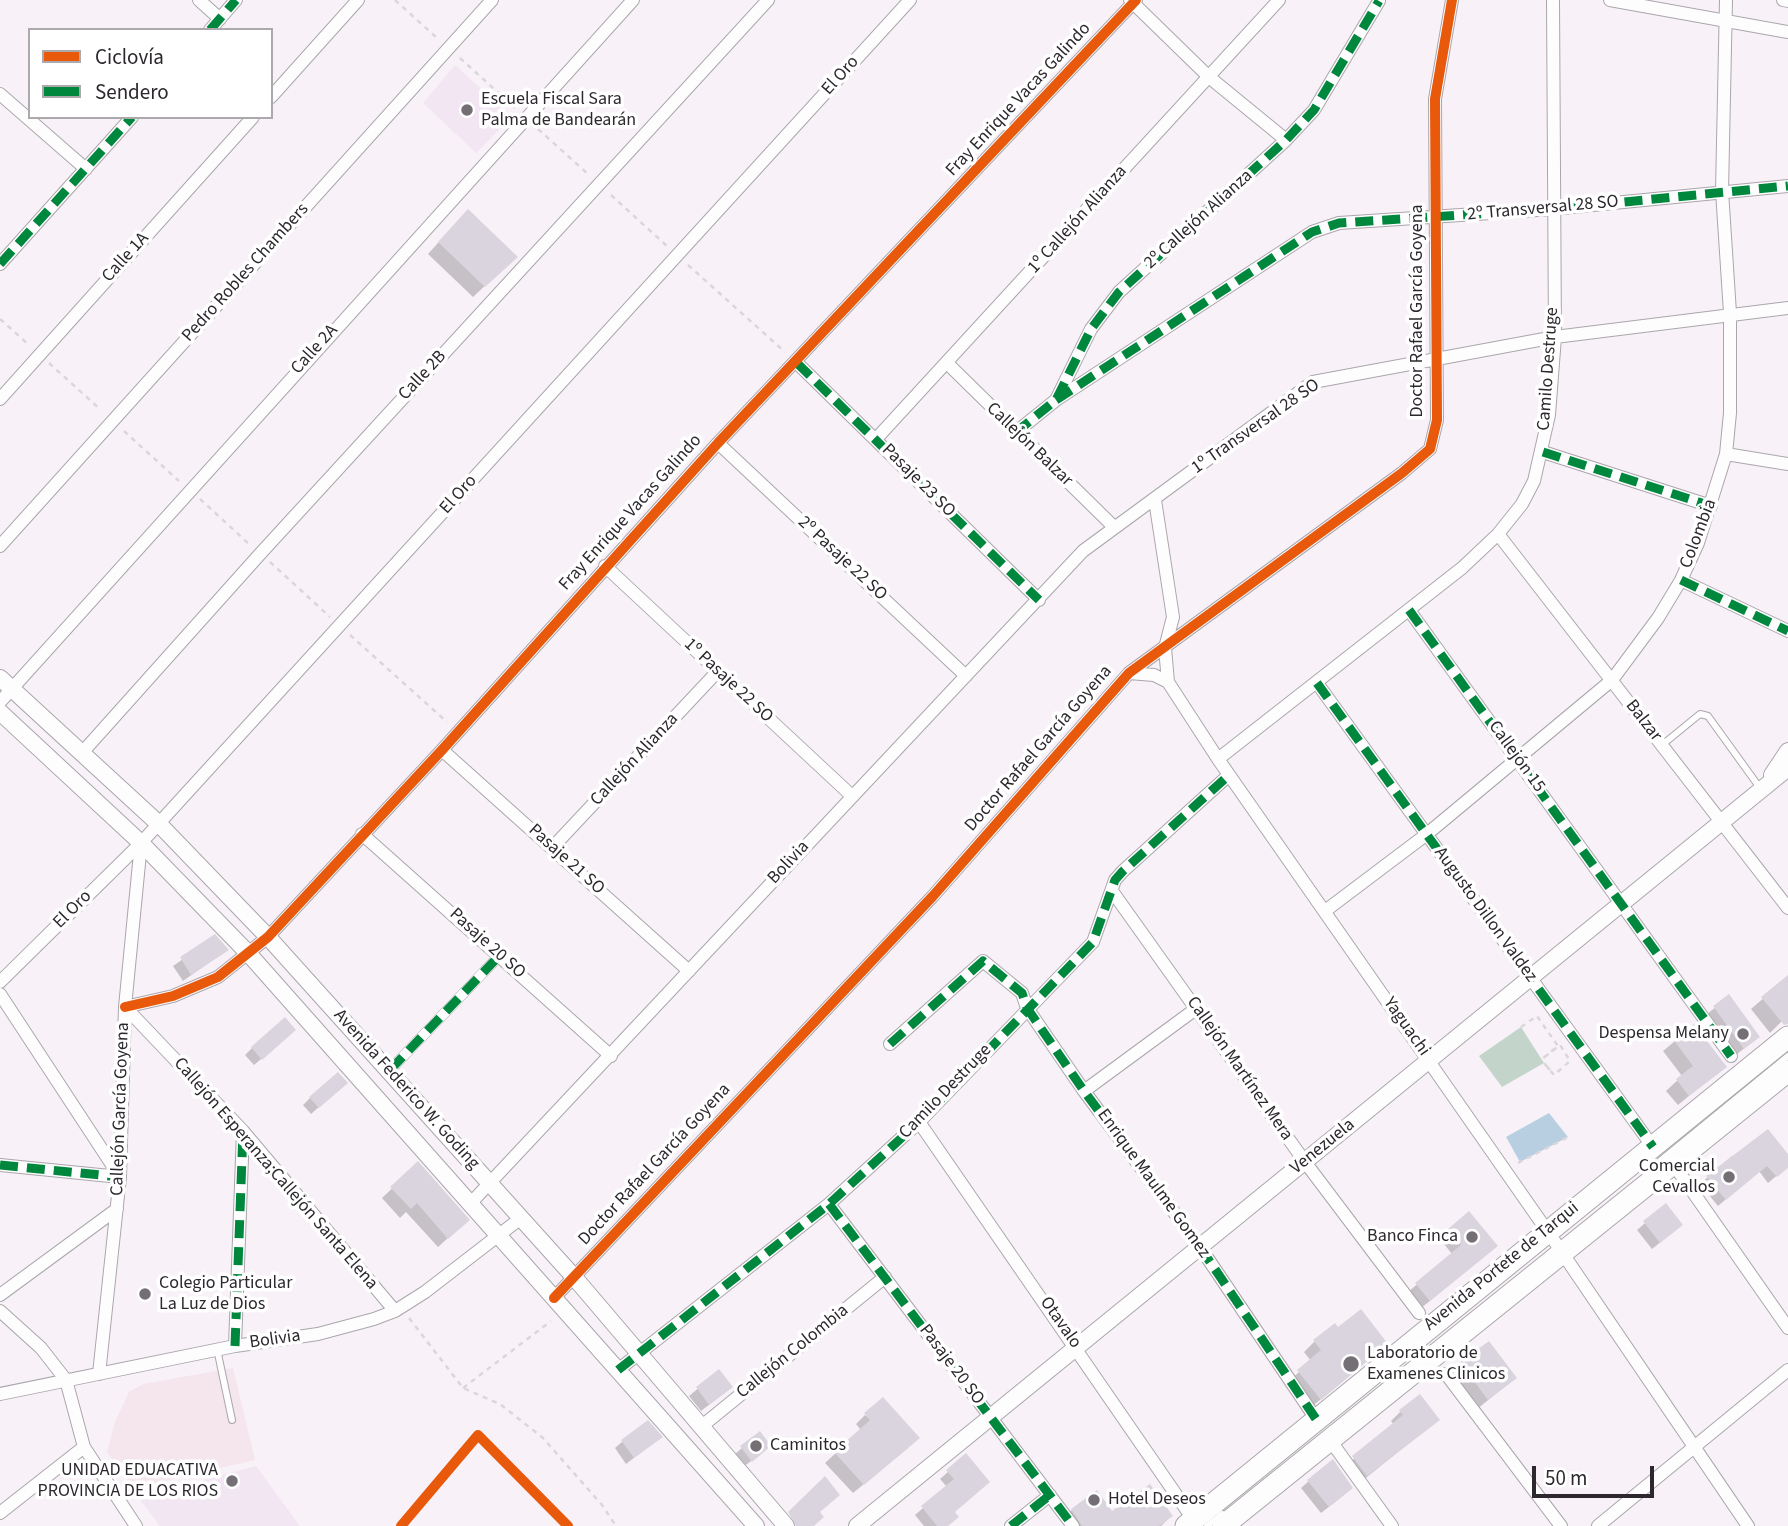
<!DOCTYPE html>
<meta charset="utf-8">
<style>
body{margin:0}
#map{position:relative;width:1788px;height:1526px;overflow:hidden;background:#f8f2f8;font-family:"Source Sans 3",sans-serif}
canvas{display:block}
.legend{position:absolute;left:28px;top:28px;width:245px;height:91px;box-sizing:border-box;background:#fff;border:2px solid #aba9ab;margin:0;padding:9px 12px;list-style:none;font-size:21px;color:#2c282d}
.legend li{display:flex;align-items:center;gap:14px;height:35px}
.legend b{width:35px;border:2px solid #aba9ab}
.scale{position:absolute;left:1532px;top:1466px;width:122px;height:32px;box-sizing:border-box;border:4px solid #2c282d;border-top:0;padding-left:9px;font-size:21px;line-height:24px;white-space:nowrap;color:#2c282d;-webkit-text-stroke:5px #fff;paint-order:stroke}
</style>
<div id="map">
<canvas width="1788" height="1526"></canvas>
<ul class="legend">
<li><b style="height:9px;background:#e8590c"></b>Ciclovía</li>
<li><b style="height:9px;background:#00873e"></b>Sendero</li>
</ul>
<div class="scale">50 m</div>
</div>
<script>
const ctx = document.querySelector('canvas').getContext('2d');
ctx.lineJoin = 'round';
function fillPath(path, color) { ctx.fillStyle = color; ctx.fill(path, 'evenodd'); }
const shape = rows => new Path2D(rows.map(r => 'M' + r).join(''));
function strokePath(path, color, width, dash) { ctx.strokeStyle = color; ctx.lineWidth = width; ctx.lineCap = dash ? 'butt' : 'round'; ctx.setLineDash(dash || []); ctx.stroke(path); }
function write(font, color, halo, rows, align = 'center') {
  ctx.font = font + ' "Source Sans 3",sans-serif'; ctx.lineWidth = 7; ctx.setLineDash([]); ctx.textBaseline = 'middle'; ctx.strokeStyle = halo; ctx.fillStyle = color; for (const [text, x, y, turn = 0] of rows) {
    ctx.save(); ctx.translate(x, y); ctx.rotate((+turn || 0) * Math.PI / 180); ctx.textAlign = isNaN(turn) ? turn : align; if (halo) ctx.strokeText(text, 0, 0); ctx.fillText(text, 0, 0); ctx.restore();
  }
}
fillPath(shape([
 [455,65,512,117,476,153,423,103],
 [256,1466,300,1526,160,1526,138,1497]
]), '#f2e6f3');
fillPath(shape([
 [233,1368,255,1460,134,1488,107,1452,115,1422,129,1392,143,1384]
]), '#f5e5ec');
fillPath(shape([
 [1521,1027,1544,1063,1502,1087,1479,1056]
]), '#c3d4cb');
fillPath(shape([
 [1549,1113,1568,1137,1520,1162,1506,1137]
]), '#b8cfe1');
fillPath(shape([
 [457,222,504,268,473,297,428,254],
 [215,937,227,950,183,981,173,966],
 [1788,977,1788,1015,1770,1033,1751,1009],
 [1728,997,1758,1037,1736,1055,1706,1015],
 [1693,1026,1724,1067,1678,1105,1666,1091,1682,1076,1663,1051],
 [287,1037,254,1065,245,1055,252,1048],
 [338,1090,311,1114,303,1105,310,1098],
 [1732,1156,1734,1159,1788,1157,1788,1166,1768,1183,1759,1171,1718,1206,1700,1184],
 [418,1164,458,1229,438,1247,406,1212,400,1218,382,1198],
 [1666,1205,1673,1232,1652,1249,1637,1230],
 [1449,1230,1486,1255,1420,1309,1407,1293,1452,1254,1440,1239],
 [1315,1341,1375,1354,1309,1409,1288,1382,1311,1361,1304,1352],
 [1461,1364,1515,1378,1476,1410,1450,1375],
 [719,1371,723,1394,701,1411,689,1396],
 [1400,1412,1438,1420,1357,1485,1344,1467,1394,1425,1391,1421],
 [865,1415,908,1448,853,1493,825,1463,861,1430,856,1424],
 [759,1433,762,1453,743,1467,734,1455],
 [661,1437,626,1464,615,1448,623,1441],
 [966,1456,953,1513,947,1526,924,1526,915,1515,947,1487,940,1479],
 [1332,1461,1344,1495,1321,1513,1301,1488],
 [1072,1510,1112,1514,1171,1516,1161,1526,1066,1526,1062,1520]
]), '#0003');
fillPath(shape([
 [468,209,518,257,485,287,438,242],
 [215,934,229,950,191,975,180,957],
 [1788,975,1788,1024,1784,1025,1761,997],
 [1729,994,1760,1037,1744,1049,1713,1006],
 [285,1017,296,1030,262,1060,251,1047],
 [1694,1024,1727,1067,1689,1096,1676,1079,1693,1066,1673,1039],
 [338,1072,348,1083,319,1108,309,1097],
 [1768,1129,1788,1154,1788,1168,1777,1177,1767,1166,1726,1200,1706,1176],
 [418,1161,470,1220,448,1239,417,1203,411,1209,390,1187],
 [1666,1203,1683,1225,1660,1243,1643,1221],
 [1469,1211,1498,1246,1430,1301,1415,1283,1461,1245,1448,1229],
 [1361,1309,1388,1344,1321,1400,1297,1370,1321,1350,1313,1340,1335,1323,1338,1327],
 [1489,1341,1517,1378,1488,1400,1460,1362],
 [719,1369,733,1387,709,1405,696,1387],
 [1420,1394,1440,1420,1367,1476,1352,1456,1403,1415,1399,1410],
 [883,1397,920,1438,864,1485,834,1452,870,1420,864,1413],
 [648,1420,663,1437,634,1458,621,1440],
 [760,1431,771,1446,752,1462,740,1446],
 [966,1453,990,1482,955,1512,959,1517,948,1526,937,1526,921,1506,954,1479,946,1470],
 [1333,1459,1353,1488,1329,1507,1307,1480],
 [825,1476,840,1495,820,1512,824,1517,814,1526,796,1526,788,1512],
 [1150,1484,1173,1516,1159,1526,1082,1526,1071,1509,1097,1490,1112,1511]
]), '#d9d4de');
const service = shape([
 [1662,745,1700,714,1708,716,1760,788],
 [1661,1160,1788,1056],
 [217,1349,232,1420],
 [1207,1526,1222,1514]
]);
const pedestrian = shape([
 [390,1070,500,955]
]);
const minor = shape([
 [199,0,220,19],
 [1130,0,1209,77,1286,140],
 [1610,0,1788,32],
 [1783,0,1788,1],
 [210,30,236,0],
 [0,94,86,169],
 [271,97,358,0],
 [0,264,132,117],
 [797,363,1039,600],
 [947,363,1113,526],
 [0,399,253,117],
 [1056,400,1312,232,1339,223,1552,209,1788,186],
 [1015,433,1056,400,1091,329,1119,292,1286,140,1314,110,1379,1],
 [876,439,1279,0],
 [718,443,966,676],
 [1543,452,1711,506],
 [1726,454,1788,464],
 [1155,500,1173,617,1165,648,1168,682,1218,759,1557,1245,1748,1526],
 [1498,534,1788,908],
 [0,546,492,0],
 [605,566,852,796],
 [1681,580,1788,631],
 [1409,610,1731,1056],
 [1129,673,1154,675,1168,682],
 [1317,683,1653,1147],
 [0,702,633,0],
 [442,750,689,971],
 [81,754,260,554,768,0],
 [1218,759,1462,568,1498,534,1522,504,1534,481,1549,415,1555,337,1553,0],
 [362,834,611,1056],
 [552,848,717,672],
 [1112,891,1305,1162,1419,1313],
 [1325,911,1427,834,1612,680,1658,618,1681,580,1698,543,1726,454,1730,413,1730,313,1722,191,1726,0],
 [0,982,141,843,910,0],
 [0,994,120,1177],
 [125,1007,173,996,218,977,268,937,442,750,718,443,1136,0],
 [125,1007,243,1131,395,1311],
 [890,1044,983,961,1022,993,1027,1008,1084,1091,1200,1247,1316,1419],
 [1084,1091,1197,1008],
 [919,1122,1197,1525],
 [0,1165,120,1177],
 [1674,1165,1788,1328],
 [829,1204,1073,1526],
 [469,1205,1083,551,1313,382,1555,337,1788,308],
 [0,1295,117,1209],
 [554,1298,933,896,1129,673,1402,473,1430,449,1437,420,1435,99,1452,0],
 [0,1311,41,1348,66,1380,84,1447,136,1526],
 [235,1346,243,1131],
 [618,1370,829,1204,919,1122,1093,942,1115,880,1123,871,1229,775],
 [99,1374,120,1177,125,1007,141,843],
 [1446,1374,1561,1526],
 [0,1394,235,1346,318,1334,374,1319,395,1311,425,1292,521,1218],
 [702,1426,885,1277],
 [1330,1440,1392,1526],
 [0,1513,84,1447],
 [1011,1526,1050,1495],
 [1598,1526,1788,1370]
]);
const tertiary = shape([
 [0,678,159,824,268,937,574,1277,786,1526],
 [0,712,141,843,248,953,756,1526],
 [1772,775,1788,751],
 [857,1526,1788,768]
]);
const primary = shape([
 [1186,1526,1788,1037],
 [1223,1526,1788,1071]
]);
strokePath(service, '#aaa6ab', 8);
strokePath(pedestrian, '#aaa6ab', 11);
strokePath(minor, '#aaa6ab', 14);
strokePath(tertiary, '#aaa6ab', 18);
strokePath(primary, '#aaa6ab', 23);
strokePath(shape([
 [395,0,437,38],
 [460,58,515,108],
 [538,129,588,174],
 [611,195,668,247],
 [688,265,785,352],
 [0,319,29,345],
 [49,363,101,410],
 [124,431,179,481],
 [200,499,249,544],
 [270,562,330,617],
 [350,635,447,722],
 [1521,1027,1537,1016,1558,1046,1542,1059,1560,1045,1570,1061,1554,1075,1544,1063,1550,1070],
 [1518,1163,1568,1137],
 [409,1318,463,1388,500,1404,543,1438,602,1505,616,1526],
 [463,1388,551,1321]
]), '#d9d7d9', 2.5, [5, 5]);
strokePath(service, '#fefdfe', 6);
strokePath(pedestrian, '#fefdfe', 10);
strokePath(minor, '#fefdfe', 12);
strokePath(tertiary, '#fefdfe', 16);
strokePath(primary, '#fefdfe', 21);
strokePath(shape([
 [210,30,236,0],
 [0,264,132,117],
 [797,363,1039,600],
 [1056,400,1312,232,1339,223,1552,209,1788,186],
 [1015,433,1056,400,1091,329,1119,292,1286,140,1314,110,1379,1],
 [1543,452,1711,506],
 [1681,580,1788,631],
 [1409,610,1731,1056],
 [1317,683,1653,1147],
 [890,1044,983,961,1022,993,1027,1008,1084,1091,1200,1247,1316,1419],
 [390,1070,500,955],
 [0,1165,120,1177],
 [829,1204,1073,1526],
 [235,1346,243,1131],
 [618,1370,829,1204,919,1122,1093,942,1115,880,1123,871,1229,775],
 [1011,1526,1050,1495]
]), '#00873e', 9, [18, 9]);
strokePath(shape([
 [125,1007,173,996,218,977,268,937,442,750,718,443,1136,0],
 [554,1298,933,896,1129,673,1402,473,1430,449,1437,420,1435,99,1452,0],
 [401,1526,478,1435,568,1526]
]), '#e8590c', 10);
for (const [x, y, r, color] of [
 [467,110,7,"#736f74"],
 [1743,1034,7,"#736f74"],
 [1729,1177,7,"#736f74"],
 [1472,1237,7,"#736f74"],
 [145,1294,7,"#736f74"],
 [1351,1364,9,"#736f74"],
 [756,1446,7,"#736f74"],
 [232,1481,7,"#736f74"],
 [1094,1500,7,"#736f74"]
]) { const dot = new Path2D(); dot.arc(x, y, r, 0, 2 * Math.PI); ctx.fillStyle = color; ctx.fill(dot); strokePath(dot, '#fff', 2.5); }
write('18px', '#2c282d', '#fff', [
 ["El Oro",841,76,-48],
 ["Fray Enrique Vacas Galindo",1019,100,-47],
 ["2º Transversal 28 SO",1543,209,-5],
 ["1º Callejón Alianza",1078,220,-48],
 ["2º Callejón Alianza",1199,220,-42],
 ["Calle 1A",126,258,-48],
 ["Pedro Robles Chambers",246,273,-48],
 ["Doctor Rafael García Goyena",1418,311,-90],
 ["Calle 2A",315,350,-48],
 ["Camilo Destruge",1549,369,-86],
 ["Calle 2B",423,376,-47],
 ["1º Transversal 28 SO",1256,427,-35],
 ["Callejón Balzar",1029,445,44],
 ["Pasaje 23 SO",918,481,45],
 ["El Oro",459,495,-48],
 ["Fray Enrique Vacas Galindo",631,513,-48],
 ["Colombia",1699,534,-69],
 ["2º Pasaje 22 SO",842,559,43],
 ["1º Pasaje 22 SO",728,681,43],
 ["Balzar",1643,721,52],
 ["Doctor Rafael García Goyena",1039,749,-49],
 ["Callejón 15",1516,757,54],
 ["Callejón Alianza",635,760,-47],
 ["Pasaje 21 SO",566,860,42],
 ["Bolivia",789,863,-47],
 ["El Oro",73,910,-45],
 ["Augusto Dillon Valdez",1485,915,54],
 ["Pasaje 20 SO",487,944,42],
 ["Yaguachi",1406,1027,55],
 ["Callejón Martínez Mera",1239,1069,55],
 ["Avenida Federico W. Goding",406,1090,48],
 ["Camilo Destruge",946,1092,-46],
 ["Callejón García Goyena",121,1109,-88],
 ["Venezuela",1323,1147,-39],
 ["Doctor Rafael García Goyena",655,1165,-47],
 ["Callejón Esperanza;Callejón Santa Elena",275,1174,49],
 ["Enrique Maulme Gomez",1153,1184,54],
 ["Avenida Portete de Tarqui",1502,1267,-39],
 ["Otavalo",1060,1323,55],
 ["Bolivia",275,1340,-8],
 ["Callejón Colombia",793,1352,-39],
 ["Pasaje 20 SO",951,1365,53]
]);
write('18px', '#2c282d', '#fff', [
 ["Escuela Fiscal Sara",481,100],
 ["Palma de Bandearán",481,121],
 ["Despensa Melany",1729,1034,"right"],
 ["Comercial",1715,1167,"right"],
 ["Cevallos",1715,1188,"right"],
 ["Banco Finca",1458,1237,"right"],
 ["Colegio Particular",159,1284],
 ["La Luz de Dios",159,1305],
 ["Laboratorio de",1367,1354],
 ["Examenes Clinicos",1367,1375],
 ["Caminitos",770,1446],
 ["UNIDAD EDUACATIVA",218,1471,"right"],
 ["PROVINCIA DE LOS RIOS",218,1492,"right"],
 ["Hotel Deseos",1108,1500]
], 'left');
</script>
